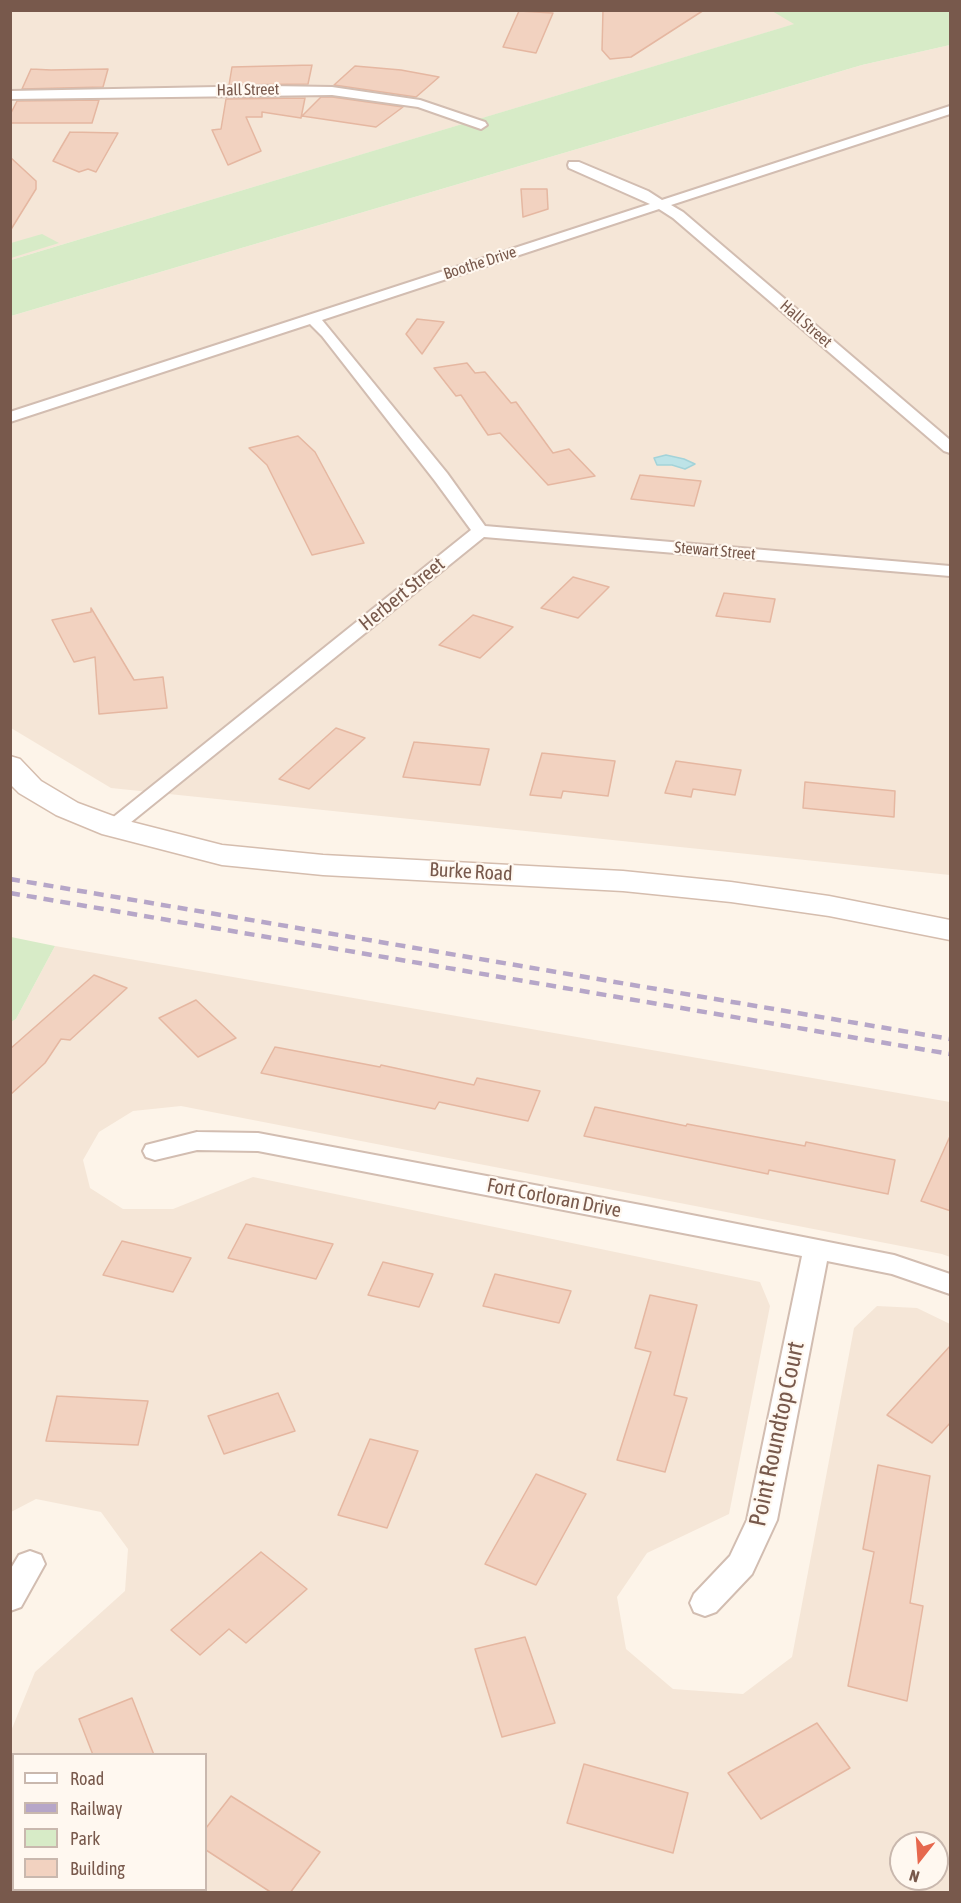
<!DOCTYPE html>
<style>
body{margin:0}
#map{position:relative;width:961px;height:1903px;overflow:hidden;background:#fdf4e9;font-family:"Asap Condensed",sans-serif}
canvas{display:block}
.frame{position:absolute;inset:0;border:12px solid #78594c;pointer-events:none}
.legend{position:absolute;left:12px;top:1753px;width:195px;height:138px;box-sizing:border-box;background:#fff8f0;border:2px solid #c9b8ae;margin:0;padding:8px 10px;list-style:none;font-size:18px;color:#78594c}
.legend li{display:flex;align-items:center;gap:12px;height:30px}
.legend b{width:30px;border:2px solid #c9b8ae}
.north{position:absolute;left:889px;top:1831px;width:60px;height:60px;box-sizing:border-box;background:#fff8f0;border:2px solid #c9b8ae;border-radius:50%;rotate:197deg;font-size:16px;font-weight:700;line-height:24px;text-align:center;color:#78594c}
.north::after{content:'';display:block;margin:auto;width:21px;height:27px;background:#e6684e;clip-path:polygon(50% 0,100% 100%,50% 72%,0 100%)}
</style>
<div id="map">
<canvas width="961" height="1903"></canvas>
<div class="frame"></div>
<ul class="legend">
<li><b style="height:8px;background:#fff"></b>Road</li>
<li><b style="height:8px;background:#b6a6c8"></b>Railway</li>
<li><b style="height:16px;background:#d7ebc7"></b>Park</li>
<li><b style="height:16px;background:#f2d2c0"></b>Building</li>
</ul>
<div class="north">N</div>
</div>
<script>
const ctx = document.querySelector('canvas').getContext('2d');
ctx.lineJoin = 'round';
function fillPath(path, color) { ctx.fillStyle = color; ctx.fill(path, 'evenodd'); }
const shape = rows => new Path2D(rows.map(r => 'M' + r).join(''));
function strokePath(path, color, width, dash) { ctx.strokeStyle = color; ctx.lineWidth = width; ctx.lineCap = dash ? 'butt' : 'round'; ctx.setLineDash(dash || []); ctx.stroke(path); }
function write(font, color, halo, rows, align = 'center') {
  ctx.font = font + ' "Asap Condensed",sans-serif'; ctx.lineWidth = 4.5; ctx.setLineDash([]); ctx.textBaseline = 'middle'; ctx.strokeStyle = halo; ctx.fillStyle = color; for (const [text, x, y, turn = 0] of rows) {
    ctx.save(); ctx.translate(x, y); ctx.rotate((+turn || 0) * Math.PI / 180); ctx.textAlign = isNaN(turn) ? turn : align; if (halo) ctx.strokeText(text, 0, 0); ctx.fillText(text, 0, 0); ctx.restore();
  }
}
fillPath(shape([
 [772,10,795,24,11,260,11,11],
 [950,45,950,875,111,788,11,728,11,316,862,65],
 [55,946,950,1102,950,1257,942,1254,181,1106,133,1111,99,1132,83,1160,90,1188,123,1209,173,1209,253,1177,760,1282,770,1306,729,1514,647,1553,617,1597,626,1649,673,1689,743,1694,792,1657,854,1328,877,1306,917,1308,950,1324,950,1892,118,1892,113,1890,206,1890,206,1754,14,1754,13,1832,11,1830,11,1731,35,1672,125,1591,128,1549,101,1512,36,1499,11,1512,11,1022,16,1019],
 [901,1843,937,1843,937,1879,901,1879]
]), '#f5e6d7');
fillPath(shape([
 [772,11,950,11,950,45,862,65,11,316,11,260,794,24],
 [42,234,59,243,11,258,11,243],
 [11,937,55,946,16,1019,11,1022]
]), '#d7ebc7');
const water = shape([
 [666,455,684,459,695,464,685,469,672,465,657,465,654,458,666,455]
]);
fillPath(water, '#bde3e7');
strokePath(water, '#a3d3d9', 1.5);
const building = shape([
 [603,10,704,10,631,57,610,59,602,50,603,10],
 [519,11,553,13,536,53,503,47,519,11],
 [312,65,308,84,229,85,232,67,312,65],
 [355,66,401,70,439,77,416,97,334,85,355,66],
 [31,69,51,70,108,69,103,87,22,89,31,69],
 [321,97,332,97,403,107,376,127,302,116,321,97],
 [305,98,301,118,262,112,262,117,246,117,261,151,228,165,212,130,221,129,226,99,305,98],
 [99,100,92,123,10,123,10,115,17,101,99,100],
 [70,132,118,133,96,172,88,169,79,172,53,161,70,132],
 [10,157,36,181,36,189,10,231,10,157],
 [521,189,547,189,548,209,523,217,521,189],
 [417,319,444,322,422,354,406,334,417,319],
 [467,363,475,373,485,372,511,403,516,402,553,453,569,449,595,476,548,485,500,433,488,435,461,395,456,396,434,368,467,363],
 [298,436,315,452,364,543,312,555,267,465,249,448,298,436],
 [640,475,701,481,694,506,631,499,640,475],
 [573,577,609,587,578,618,541,608,573,577],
 [724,593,775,599,770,622,716,616,724,593],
 [91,608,134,680,163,677,167,708,99,714,95,657,74,662,52,620,91,612,91,608],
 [473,615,513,627,480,658,439,645,473,615],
 [336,728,365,738,309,789,279,779,336,728],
 [414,742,489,749,480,785,403,777,414,742],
 [542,753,615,761,608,796,563,791,561,798,530,795,542,753],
 [676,761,741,770,735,795,693,789,691,797,665,793,676,761],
 [805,782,895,791,894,817,803,808,805,782],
 [94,975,127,988,70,1040,61,1039,45,1063,10,1095,10,1049,94,975],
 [196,1000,236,1038,198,1057,159,1018,196,1000],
 [275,1047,380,1067,381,1065,474,1085,477,1078,540,1091,528,1121,439,1102,435,1109,261,1073,275,1047],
 [595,1107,686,1126,687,1124,805,1146,806,1142,895,1160,888,1194,769,1170,768,1174,584,1136,595,1107],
 [951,1134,951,1211,921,1201,951,1134],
 [246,1224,333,1244,316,1279,228,1258,246,1224],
 [122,1241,191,1258,173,1292,103,1275,122,1241],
 [383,1262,433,1274,419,1307,368,1295,383,1262],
 [495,1274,571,1291,559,1323,483,1306,495,1274],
 [650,1295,697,1305,674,1395,687,1398,665,1472,617,1460,651,1352,635,1348,650,1295],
 [951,1345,951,1422,932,1443,887,1415,951,1345],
 [278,1393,295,1431,224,1454,208,1416,278,1393],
 [57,1396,148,1401,138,1445,46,1441,57,1396],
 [370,1439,418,1451,387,1528,338,1515,370,1439],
 [878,1465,930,1476,910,1603,923,1606,907,1701,848,1686,874,1552,863,1549,878,1465],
 [536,1474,586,1494,536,1585,485,1564,536,1474],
 [261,1552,307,1589,246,1643,229,1629,200,1655,171,1630,261,1552],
 [525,1637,555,1723,502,1737,475,1649,525,1637],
 [132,1698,154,1755,93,1755,79,1719,132,1698],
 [817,1723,850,1768,761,1819,728,1773,817,1723],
 [584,1764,688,1793,673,1853,567,1823,584,1764],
 [231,1796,320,1852,290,1893,272,1893,206,1850,206,1828,231,1796]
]);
fillPath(building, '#f2d2c0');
strokePath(building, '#e5b7a1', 1.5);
const street = shape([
 [269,86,332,87,420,100,485,122,487,125,481,129,418,107,332,95,10,99,10,91,269,86],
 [950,106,950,114,671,205,683,212,950,440,950,453,944,451,673,218,659,209,322,320,447,473,485,526,950,566,950,576,484,537,120,831,113,833,106,831,103,827,106,823,471,530,435,481,322,336,310,324,10,422,10,412,650,204,569,168,568,165,569,162,579,162,648,191,662,200,950,106],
 [197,1132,258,1133,646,1206,894,1255,950,1274,950,1294,892,1274,827,1261,777,1520,752,1574,716,1612,705,1616,694,1612,690,1603,694,1594,730,1556,747,1520,802,1256,258,1151,197,1150,155,1160,146,1157,143,1151,146,1145,197,1132],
 [30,1551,41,1555,45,1564,21,1607,10,1611,10,1570,19,1555,30,1551]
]);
const secondary = shape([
 [10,756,20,759,41,781,78,803,124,820,222,845,323,855,623,871,731,882,829,896,950,920,950,940,829,916,731,902,623,891,323,875,222,865,102,834,56,815,19,793,10,784,10,756]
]);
strokePath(street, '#d2bdb1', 4);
strokePath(secondary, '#d5bdae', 3);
fillPath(street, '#fff');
fillPath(secondary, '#fff');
strokePath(shape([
 [10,879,13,880]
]), '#b6a6c8', 4, [8, 5]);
strokePath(shape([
 [10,879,950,1039],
 [10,893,950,1054]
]), '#b6a6c8', 4.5, [10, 7]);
write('16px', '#78594c', '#fff8f0', [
 ["Hall Street",248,90,-1],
 ["Boothe Drive",480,263,-18],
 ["Hall Street",806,324,41],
 ["Stewart Street",715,551,5]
]);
write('20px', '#78594c', '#fff8f0', [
 ["Herbert Street",402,594,-39],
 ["Burke Road",471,872,3],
 ["Fort Corloran Drive",554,1198,11]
]);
write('24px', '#78594c', '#fff8f0', [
 ["Point Roundtop Court",777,1434,-78]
]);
</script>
